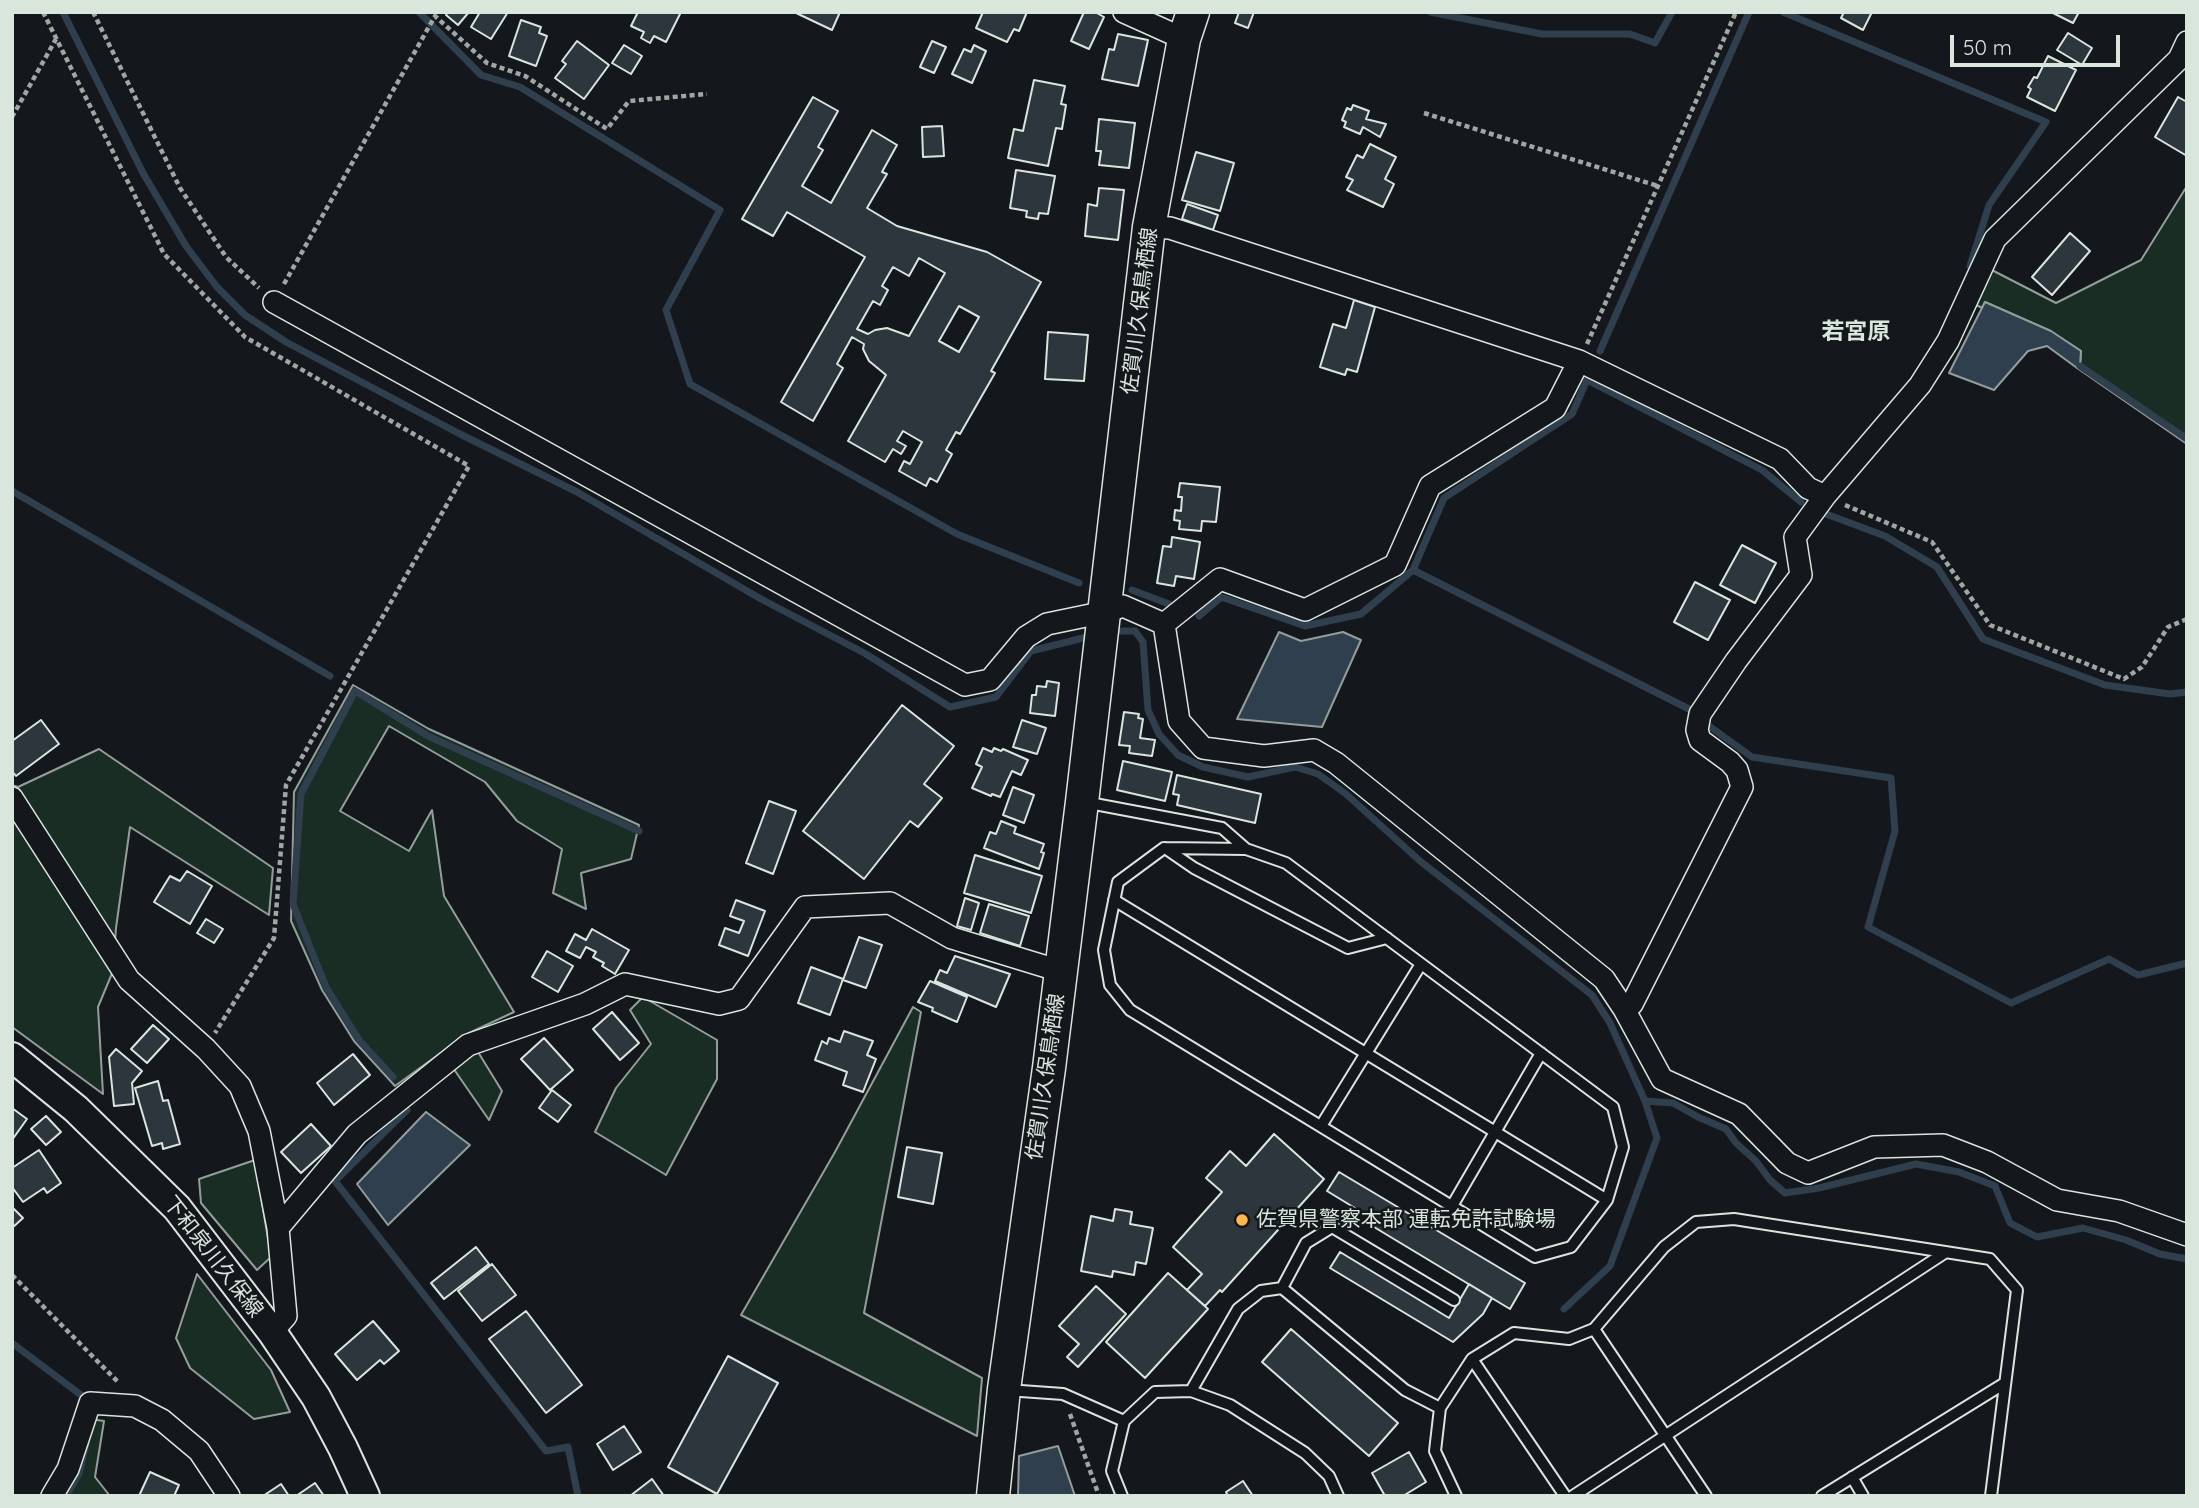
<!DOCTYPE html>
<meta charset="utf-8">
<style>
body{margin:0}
#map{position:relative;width:2199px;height:1508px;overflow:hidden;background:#14181c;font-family:Quicksand,sans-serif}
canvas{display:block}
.frame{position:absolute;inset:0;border:14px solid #d8e6dc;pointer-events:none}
.scale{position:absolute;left:1950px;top:35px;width:170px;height:32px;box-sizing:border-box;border:4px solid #d8e6dc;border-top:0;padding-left:9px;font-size:21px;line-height:24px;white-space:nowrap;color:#d8e6dc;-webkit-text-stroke:5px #14181c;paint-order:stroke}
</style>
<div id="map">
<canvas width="2199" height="1508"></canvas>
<div class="frame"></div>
<div class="scale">50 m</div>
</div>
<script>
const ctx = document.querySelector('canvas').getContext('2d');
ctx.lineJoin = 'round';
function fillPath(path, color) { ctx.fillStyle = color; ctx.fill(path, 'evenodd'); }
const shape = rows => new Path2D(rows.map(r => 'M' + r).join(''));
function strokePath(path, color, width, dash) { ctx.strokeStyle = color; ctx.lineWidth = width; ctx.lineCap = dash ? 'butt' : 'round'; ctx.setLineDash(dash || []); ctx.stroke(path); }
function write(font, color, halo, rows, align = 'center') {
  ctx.font = font + ' Quicksand,"Noto Sans JP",sans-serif'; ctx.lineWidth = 5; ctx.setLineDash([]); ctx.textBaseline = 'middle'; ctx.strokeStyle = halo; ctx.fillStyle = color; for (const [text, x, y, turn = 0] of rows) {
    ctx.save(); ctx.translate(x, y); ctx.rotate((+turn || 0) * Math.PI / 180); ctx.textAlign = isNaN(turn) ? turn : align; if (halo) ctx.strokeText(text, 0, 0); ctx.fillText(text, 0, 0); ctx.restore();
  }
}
const green = shape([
 [2187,186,2187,444,2077,368,2080,366,2081,351,2050,331,1985,302,1982,308,1967,300,1984,266,2056,303,2141,260,2187,186],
 [353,685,429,729,639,825,631,859,581,873,586,909,553,893,562,849,517,821,485,782,389,726,340,811,409,851,432,810,444,896,514,1012,467,1034,502,1091,489,1120,442,1052,395,1086,354,1041,322,990,291,921,294,792,353,685],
 [99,749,273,868,269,915,130,827,116,928,113,971,98,1007,103,1094,12,1027,12,785,18,787,99,749],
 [643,997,717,1040,717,1079,666,1175,595,1132,616,1088,651,1044,630,1010,643,997],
 [913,1007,921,1012,864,1313,982,1378,977,1436,741,1315,835,1152,913,1007],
 [255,1160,271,1257,257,1270,201,1203,199,1179,255,1160],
 [197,1274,271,1370,290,1412,254,1419,190,1368,176,1338,197,1274],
 [90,1419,104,1421,95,1477,110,1496,60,1496,90,1419]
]);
fillPath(green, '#1a2d24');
strokePath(green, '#939e99', 2);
const water = shape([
 [1985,302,2051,331,2081,351,2080,366,2077,368,2047,346,2028,351,1994,390,1949,373,1985,302],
 [1279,632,1301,641,1343,632,1361,640,1322,727,1237,719,1279,632],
 [426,1112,470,1145,388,1225,357,1184,426,1112],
 [1058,1446,1075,1496,1018,1496,1019,1456,1058,1446]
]);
fillPath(water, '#2f3f4d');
strokePath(water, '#939e99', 2);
strokePath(shape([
 [63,12,143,173,186,246,217,287,245,315,286,342,460,434,577,492,761,599,866,654,950,707,996,697,1031,651,1095,635],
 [419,12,481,75,520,87,720,210,666,310,690,384,957,534,1079,583],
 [1430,12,1542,34,1630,34,1655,43,1672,12],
 [1783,12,2046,122,1989,205,1970,266],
 [1600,351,1749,12],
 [2080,366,2187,439],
 [12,491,330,676],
 [1826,514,1885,536,1937,567,1983,639,2105,685,2170,694,2187,692],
 [1413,570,1444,498,1572,414,1587,380,1762,470,1801,502],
 [1132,590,1169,604],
 [1199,616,1221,597,1305,626,1361,614,1413,570,1691,710],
 [1110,631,1135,631,1143,642,1148,710,1159,734,1178,755,1203,767,1248,777,1295,767,1318,774,1346,794,1420,861,1592,995,1610,1023,1645,1101,1657,1138,1610,1266,1564,1309],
 [1709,726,1752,757,1891,778,1895,831,1868,927,2011,1003,2109,959,2138,975,2187,963],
 [393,1077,359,1040,326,987,293,904,301,794,355,691,428,736,639,831],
 [1645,1101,1673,1103,1698,1117,1726,1129,1736,1143,1756,1161,1770,1180,1785,1193,1819,1188,1916,1164,1959,1172,1995,1186,2010,1223,2037,1237,2083,1228,2126,1240,2160,1254,2187,1259],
 [407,1110,335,1181,546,1451,568,1447,578,1496],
 [12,1343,81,1395],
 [66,1496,79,1474,86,1445]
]), '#2f3f4d', 7);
const building = shape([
 [448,12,469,12,458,25,446,15,448,12],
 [480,12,508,12,491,39,471,27,480,12],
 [638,12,681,12,666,42,654,36,650,43,641,38,644,32,631,26,638,12],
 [794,12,840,12,832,30,794,12],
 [983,12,1027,12,1019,31,1014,29,1007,42,976,28,983,12],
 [1084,12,1095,12,1104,17,1089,49,1071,41,1084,12],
 [1239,12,1254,12,1248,28,1235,23,1239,12],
 [1844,12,1869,12,1871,14,1863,30,1841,18,1844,12],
 [2051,12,2079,12,2073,23,2051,12],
 [521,20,541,27,539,33,547,36,536,66,509,56,521,20],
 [2068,33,2092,48,2082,65,2057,50,2068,33],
 [1118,34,1148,40,1138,86,1102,79,1109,49,1114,50,1118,34],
 [577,41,609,65,584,99,555,78,566,64,562,61,577,41],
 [932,41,946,47,934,73,920,67,932,41],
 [624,45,642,56,631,74,612,63,624,45],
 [974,45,986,51,972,83,952,74,964,49,971,52,974,45],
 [2048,56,2076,70,2055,111,2027,97,2031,89,2028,87,2034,77,2037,78,2048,56],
 [1034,80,1065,86,1061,104,1066,105,1062,129,1056,128,1048,166,1008,158,1014,129,1023,131,1034,80],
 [813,97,838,111,818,147,823,150,802,186,831,203,872,130,897,145,882,172,887,174,867,208,897,226,987,252,1041,282,991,371,995,373,960,434,956,432,946,450,952,454,937,482,930,478,926,486,899,471,904,461,910,464,922,442,903,431,897,441,906,446,901,454,893,449,885,462,848,441,886,375,869,361,863,349,864,344,852,337,837,364,843,368,813,421,781,402,865,257,787,212,773,236,742,219,813,97],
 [919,258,945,273,909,336,887,328,875,330,868,334,857,329,873,301,880,305,888,290,882,286,893,267,909,276,919,258],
 [959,306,979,317,959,352,939,341,959,306],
 [2178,97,2187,102,2187,156,2155,137,2178,97],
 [1353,105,1369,111,1366,119,1386,124,1380,137,1363,127,1360,134,1344,127,1346,122,1342,120,1347,108,1351,110,1353,105],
 [1099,119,1135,123,1129,168,1099,165,1101,151,1096,151,1099,119],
 [942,126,944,156,923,157,922,127,942,126],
 [1370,144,1396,157,1385,179,1394,184,1383,207,1347,190,1353,180,1346,177,1357,155,1363,158,1370,144],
 [1196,152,1234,163,1220,211,1182,200,1196,152],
 [1016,170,1055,176,1048,214,1039,213,1038,219,1026,217,1027,211,1010,208,1016,170],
 [1099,188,1124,190,1118,240,1085,236,1088,204,1097,206,1099,188],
 [1187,204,1218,215,1213,230,1182,219,1187,204],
 [2070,233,2090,251,2052,295,2032,277,2070,233],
 [1354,300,1375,307,1357,372,1347,369,1345,375,1320,367,1333,324,1346,328,1354,300],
 [1048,332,1088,335,1084,381,1045,379,1048,332],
 [1180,483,1220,487,1216,522,1202,521,1201,531,1179,529,1180,521,1174,520,1175,510,1181,511,1182,497,1178,497,1180,483],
 [1172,537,1200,542,1194,579,1176,576,1174,586,1157,583,1163,546,1171,547,1172,537],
 [1742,545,1776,563,1755,603,1720,585,1742,545],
 [1695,582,1730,600,1708,640,1674,622,1695,582],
 [1047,681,1059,683,1055,716,1030,713,1032,695,1036,695,1037,686,1046,687,1047,681],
 [902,705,954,746,924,784,942,798,918,827,910,821,864,879,803,831,902,705],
 [1124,712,1139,714,1138,718,1143,719,1140,738,1155,740,1152,756,1129,753,1130,746,1119,745,1124,712],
 [41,720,59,744,16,776,12,771,12,741,41,720],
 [1022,720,1046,728,1037,754,1013,747,1022,720],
 [983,748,992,752,994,748,1001,751,1003,749,1028,760,1021,775,1012,771,1000,797,992,794,991,796,972,788,982,767,976,764,983,748],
 [1123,761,1172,772,1165,801,1117,790,1123,761],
 [1177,775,1261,794,1255,823,1177,805,1179,795,1173,794,1177,775],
 [1013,787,1034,795,1024,823,1003,815,1013,787],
 [769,801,796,811,773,874,746,863,769,801],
 [1001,821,1016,827,1014,833,1044,844,1041,852,1044,853,1039,869,984,848,990,832,996,834,1001,821],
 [975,855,1042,876,1031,913,964,893,975,855],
 [187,871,212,886,190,924,154,902,170,876,180,881,187,871],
 [965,898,979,903,971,930,957,926,965,898],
 [736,900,765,911,748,956,719,945,725,928,739,933,744,921,730,916,736,900],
 [989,904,1029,916,1020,946,980,933,989,904],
 [206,919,223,929,214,943,197,933,206,919],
 [592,929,629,950,615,974,602,966,604,963,593,957,596,952,586,947,580,958,566,951,575,934,586,940,592,929],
 [859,937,882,945,866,988,843,980,859,937],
 [547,951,573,966,558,992,532,977,547,951],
 [955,956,1010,974,996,1007,935,981,940,970,947,973,955,956],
 [811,967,843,979,830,1015,798,1003,811,967],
 [930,981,967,997,957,1022,932,1011,933,1008,918,1002,930,981],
 [612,1012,639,1043,620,1060,593,1029,612,1012],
 [153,1025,169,1039,147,1063,131,1049,153,1025],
 [844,1031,873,1041,867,1055,876,1059,863,1092,843,1085,847,1072,815,1060,822,1041,827,1044,829,1038,840,1042,844,1031],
 [544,1038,573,1070,550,1090,521,1059,544,1038],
 [116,1049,142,1071,132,1083,134,1104,114,1106,109,1057,116,1049],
 [353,1054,370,1075,334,1105,317,1083,353,1054],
 [158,1081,163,1101,168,1100,180,1144,163,1149,162,1143,152,1146,135,1088,158,1081],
 [552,1090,571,1105,558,1122,539,1108,552,1090],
 [12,1108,27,1119,12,1140,12,1108],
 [46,1116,61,1132,46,1145,31,1129,46,1116],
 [311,1124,331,1146,301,1173,281,1152,311,1124],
 [1274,1134,1324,1179,1222,1292,1220,1290,1205,1306,1187,1290,1202,1274,1173,1247,1222,1192,1206,1178,1230,1151,1246,1166,1274,1134],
 [907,1147,942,1153,933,1204,898,1197,907,1147],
 [39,1150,61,1183,47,1193,44,1188,23,1202,12,1187,12,1168,39,1150],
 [1339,1172,1525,1283,1510,1309,1364,1221,1368,1216,1327,1191,1339,1172],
 [12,1207,23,1218,12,1228,12,1207],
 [1115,1209,1132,1212,1130,1224,1153,1228,1146,1264,1136,1262,1134,1275,1113,1271,1112,1277,1081,1271,1091,1216,1113,1221,1115,1209],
 [476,1247,489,1264,444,1299,431,1283,476,1247],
 [1340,1252,1449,1318,1469,1284,1492,1298,1483,1314,1453,1342,1330,1268,1340,1252],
 [492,1264,516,1295,482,1321,458,1291,492,1264],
 [1168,1273,1208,1309,1145,1378,1106,1342,1168,1273],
 [1096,1286,1126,1314,1078,1367,1067,1357,1079,1344,1059,1326,1096,1286],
 [526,1311,582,1385,546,1413,489,1339,526,1311],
 [373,1321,399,1351,384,1364,380,1360,357,1380,335,1354,373,1321],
 [1291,1329,1398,1423,1369,1456,1262,1362,1291,1329],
 [728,1356,778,1383,717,1494,668,1467,728,1356],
 [624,1426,641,1452,613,1470,597,1444,624,1426],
 [1409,1452,1426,1482,1403,1496,1385,1496,1372,1473,1409,1452],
 [150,1472,179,1485,174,1496,139,1496,150,1472],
 [652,1479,664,1496,630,1496,652,1479],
 [1243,1481,1253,1496,1228,1496,1226,1492,1243,1481],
 [315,1483,324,1496,296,1496,315,1483],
 [281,1484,289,1496,263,1496,281,1484]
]);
fillPath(building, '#2c363c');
strokePath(building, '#d8e6dc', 2);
const lane = shape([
 [1084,802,1222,828,1246,849],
 [1164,848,1246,849,1286,863,1613,1107,1623,1147,1607,1200,1571,1247,1535,1257,1130,1010,1110,985,1104,950,1118,882,1164,848],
 [1165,848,1194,868,1348,948,1387,938],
 [1114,900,1607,1200],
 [1321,1126,1421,964],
 [1452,1206,1541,1053],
 [1282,1288,1306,1243,1332,1227,1454,1300],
 [1594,1329,1706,1496],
 [1472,1359,1565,1496],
 [1007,1390,1063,1394,1124,1421,1155,1392,1191,1391,1230,1405,1305,1453,1329,1476,1338,1496],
 [1191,1391,1238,1309,1261,1291,1282,1288,1405,1390,1440,1408],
 [1852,1477,1863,1496],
 [1122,1496,1112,1471,1124,1421],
 [1456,1496,1435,1451,1440,1408,1472,1359,1514,1333,1569,1339,1594,1329,1664,1247,1696,1222,1734,1219,1990,1259,2017,1290,1991,1496],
 [1573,1496,1946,1252],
 [1822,1496,2005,1383]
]);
const street = shape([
 [1124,12,1184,39],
 [2187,42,2179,59,1995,239,1948,341,1920,385,1825,496,1795,537,1801,575,1736,661,1700,714,1697,730,1700,740,1730,762,1737,770,1742,787,1632,1004,1624,1009,1662,1079,1739,1114,1787,1163,1808,1173,1874,1147,1943,1145,1987,1162,2057,1200,2119,1211,2187,1235],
 [1149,227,1170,228,1579,361,1780,459,1808,488,1825,496],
 [274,302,965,685,990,680,1026,637,1047,624,1105,612,1123,606,1164,624,1220,579,1305,610,1395,565,1430,486,1555,408,1579,361],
 [1164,624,1179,721,1203,748,1264,756,1314,750,1336,763,1604,979,1624,1009],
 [12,798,129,980,206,1049,240,1086,259,1131,278,1228,286,1316,272,1332],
 [278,1228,357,1134,468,1045,585,1004,625,984,719,1004,739,999,805,907,890,903,952,938,1060,971],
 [52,1496,68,1469,90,1403,135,1406,162,1420,199,1451,229,1496]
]);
const secondary = shape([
 [12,1057,76,1109,177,1208,272,1332,316,1397,343,1448,365,1496]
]);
const primary = shape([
 [993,1496,1004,1389,1049,1068,1082,802,1149,227,1184,39,1193,12]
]);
strokePath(lane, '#d8e6dc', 14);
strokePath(street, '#d8e6dc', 24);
strokePath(secondary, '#d8e6dc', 32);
strokePath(primary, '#d8e6dc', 35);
strokePath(shape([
 [43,12,164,254,245,337,469,466,286,785,274,938,215,1033],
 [93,12,180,188,226,257,259,288],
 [1424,113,1658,186],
 [12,117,56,39],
 [284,284,435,16,487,63,525,76,607,129,629,101,707,94],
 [1587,344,1736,12],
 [1845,505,1932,542,1990,625,2124,679,2142,667,2168,627,2187,619],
 [12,1275,119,1383],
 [1070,1414,1099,1496]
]), '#9da8a2', 4.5, [5, 3.5]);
strokePath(lane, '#14181c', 10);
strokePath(street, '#14181c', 21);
strokePath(secondary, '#14181c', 28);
strokePath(primary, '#14181c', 32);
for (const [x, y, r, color] of [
 [1242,1220,7,"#ffb74d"]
]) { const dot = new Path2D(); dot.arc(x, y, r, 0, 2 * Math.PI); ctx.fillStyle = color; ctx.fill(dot); strokePath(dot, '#14181c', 2.5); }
write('21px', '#d8e6dc', '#14181c', [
 ["佐賀川久保鳥栖線",1140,311,-83],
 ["佐賀川久保鳥栖線",1046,1077,-82],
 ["下和泉川久保線",213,1257,52]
]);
write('21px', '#d8e6dc', '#14181c', [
 ["佐賀県警察本部 運転免許試験場",1256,1220]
], 'left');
write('bold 23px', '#d8e6dc', '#14181c', [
 ["若宮原",1856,332]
]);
</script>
